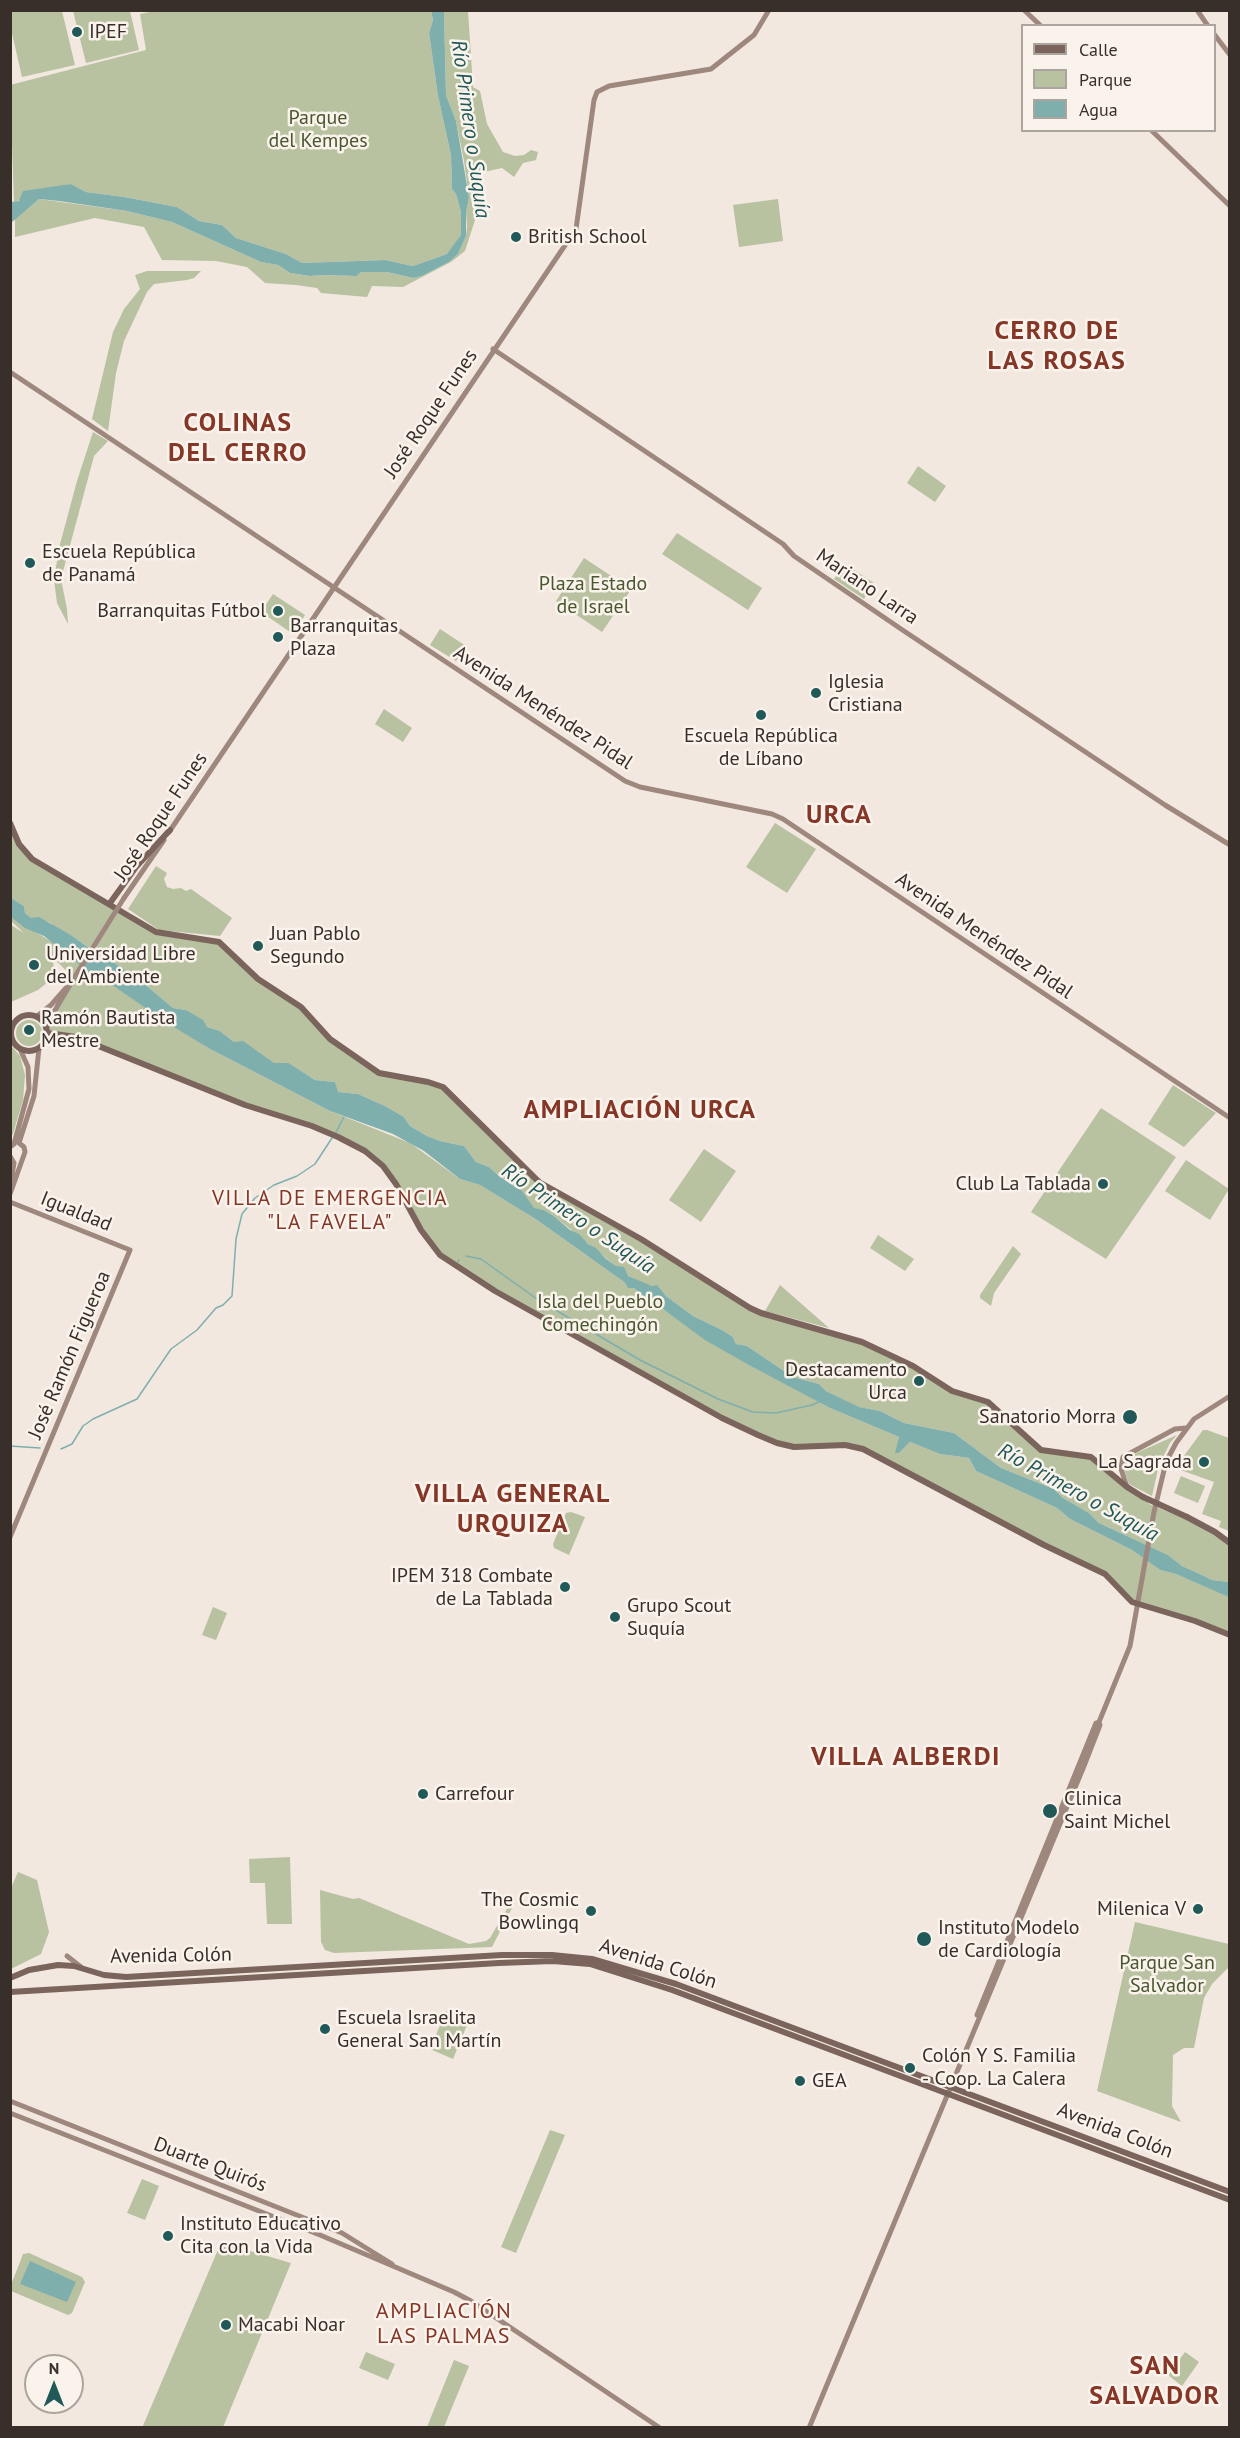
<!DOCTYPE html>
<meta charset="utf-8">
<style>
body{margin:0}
#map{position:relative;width:1240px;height:2438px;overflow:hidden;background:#f2e8e0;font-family:"PT Sans",sans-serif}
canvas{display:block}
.frame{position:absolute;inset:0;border:12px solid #382e2a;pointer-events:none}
.legend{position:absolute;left:1021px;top:24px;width:195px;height:108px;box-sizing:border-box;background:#faf3ec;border:2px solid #aca49e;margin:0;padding:8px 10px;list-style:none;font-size:18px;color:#382e2a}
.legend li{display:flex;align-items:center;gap:12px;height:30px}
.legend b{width:30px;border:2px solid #aca49e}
.north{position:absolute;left:24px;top:2354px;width:60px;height:60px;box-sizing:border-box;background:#faf3ec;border:2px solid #aca49e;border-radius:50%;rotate:0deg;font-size:16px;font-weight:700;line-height:24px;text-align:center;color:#382e2a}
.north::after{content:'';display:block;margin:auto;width:21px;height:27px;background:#215959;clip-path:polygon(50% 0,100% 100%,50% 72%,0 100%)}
</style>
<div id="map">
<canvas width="1240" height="2438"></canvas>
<div class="frame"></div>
<ul class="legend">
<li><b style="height:8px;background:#7a645c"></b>Calle</li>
<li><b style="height:16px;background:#b8c1a0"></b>Parque</li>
<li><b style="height:16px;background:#7fafad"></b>Agua</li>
</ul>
<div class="north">N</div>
</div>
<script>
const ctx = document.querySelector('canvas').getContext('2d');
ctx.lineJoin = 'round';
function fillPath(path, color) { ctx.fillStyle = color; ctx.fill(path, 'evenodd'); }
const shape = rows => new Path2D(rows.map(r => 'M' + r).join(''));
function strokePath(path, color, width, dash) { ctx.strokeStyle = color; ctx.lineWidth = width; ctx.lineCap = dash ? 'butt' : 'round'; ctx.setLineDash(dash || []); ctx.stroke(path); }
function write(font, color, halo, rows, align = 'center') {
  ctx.font = font + ' "PT Sans",sans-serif'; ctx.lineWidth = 5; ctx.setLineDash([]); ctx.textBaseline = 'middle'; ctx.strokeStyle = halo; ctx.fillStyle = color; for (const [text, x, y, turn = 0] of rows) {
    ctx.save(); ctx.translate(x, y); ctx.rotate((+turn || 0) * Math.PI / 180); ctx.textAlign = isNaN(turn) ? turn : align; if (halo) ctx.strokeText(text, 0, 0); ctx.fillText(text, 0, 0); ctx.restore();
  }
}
fillPath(shape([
 [10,11,62,11,75,65,22,77,11,29],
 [73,11,130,11,139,50,86,63],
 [155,11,431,11,433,20,429,33,438,96,451,155,452,189,456,194,461,212,461,235,453,248,447,254,413,266,385,260,302,263,286,254,236,238,222,225,199,221,177,207,124,197,86,192,71,184,14,202,10,85,146,50,140,14],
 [444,11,468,11,473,87,480,91,487,124,503,152,515,156,524,155,531,150,538,152,536,160,523,163,514,177,502,168,475,174,475,220,465,251,451,262,403,287,372,286,367,297,321,293,317,288,296,285,265,283,247,267,216,261,162,260,144,227,95,218,15,237,15,219,39,199,127,211,172,222,261,262,278,265,290,273,310,276,323,275,355,276,361,272,387,272,413,278,422,276,449,262,458,254,466,236,467,226,466,213,469,197,464,161,456,121,446,95],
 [778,199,783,241,739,247,733,205],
 [147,271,201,271,194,278,187,280,154,284,147,292,124,341,116,373,108,431,92,419,113,332,124,309,140,289,135,275],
 [93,432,108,441,94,456,61,579,67,609,68,624,57,603,54,580,59,548,77,481],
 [918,466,946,486,935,502,907,483],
 [677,533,762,588,748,610,662,554],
 [584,558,628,587,630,591,602,632,556,601],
 [845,564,874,583,864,599,834,579],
 [273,594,305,615,293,634,261,612],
 [440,629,466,646,456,661,430,645],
 [384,709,412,728,403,742,375,724],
 [11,823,26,853,156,932,216,940,258,979,297,1004,330,1039,379,1073,443,1087,536,1179,641,1239,750,1308,839,1334,913,1366,949,1389,985,1400,1039,1448,1087,1456,1143,1497,1149,1504,1176,1515,1187,1517,1229,1543,1229,1582,1212,1580,1202,1575,1182,1566,1168,1555,1099,1523,1089,1513,1063,1498,1054,1489,1001,1468,954,1433,904,1423,880,1411,858,1407,826,1391,819,1384,793,1377,747,1346,736,1344,733,1337,722,1330,693,1316,666,1296,657,1286,652,1286,640,1282,628,1276,554,1216,544,1210,534,1209,514,1185,500,1177,489,1167,476,1162,464,1146,440,1141,427,1136,410,1126,404,1117,385,1106,358,1094,337,1092,335,1082,315,1080,289,1063,274,1063,234,1042,220,1031,207,1027,186,1010,173,1008,142,982,113,962,104,959,71,935,55,927,49,922,31,918,25,913,24,906,11,898],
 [775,823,816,849,787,893,746,867],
 [156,866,167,873,164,879,167,887,173,889,181,888,186,891,191,889,232,918,220,936,159,930,128,909],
 [11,917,98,970,112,985,210,1049,330,1111,410,1143,460,1179,480,1185,537,1220,624,1282,628,1288,634,1288,646,1298,656,1297,662,1301,663,1309,678,1319,830,1408,899,1437,896,1453,899,1453,910,1442,940,1454,969,1458,976,1471,1057,1508,1070,1519,1132,1550,1160,1570,1176,1574,1227,1595,1229,1597,1229,1635,1132,1602,1110,1577,854,1446,794,1447,758,1435,495,1291,440,1255,383,1166,338,1137,245,1105,104,1047,47,1033,46,1029,74,978,48,953,53,961,54,970,48,982,38,990,11,1002,11,925,24,933,11,921],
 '16 1033a13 13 0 1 1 26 0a13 13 0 1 1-26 0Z',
 [11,1045,20,1056,25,1075,23,1100,13,1134,11,1137],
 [1173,1085,1216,1113,1184,1147,1148,1124],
 [1101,1108,1176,1157,1106,1259,1031,1212],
 [704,1149,736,1171,701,1222,669,1200],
 [1186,1160,1229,1189,1210,1220,1165,1191],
 [878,1235,914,1259,905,1271,870,1248],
 [1013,1246,1021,1254,994,1293,991,1306,980,1298,980,1295],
 [780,1285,829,1328,765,1311],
 [1203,1430,1207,1430,1229,1438,1229,1531,1219,1527,1221,1521,1202,1514,1214,1482,1175,1468],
 [1177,1435,1170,1443,1159,1465,1152,1496,1129,1484,1123,1466,1125,1458],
 [1181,1476,1205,1486,1198,1503,1174,1493],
 [571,1512,585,1517,569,1555,554,1548,553,1544,566,1513],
 [213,1607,227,1613,216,1640,202,1635],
 [290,1857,292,1924,267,1924,265,1883,250,1883,249,1859],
 [18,1872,37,1880,49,1932,41,1954,11,1969,11,1888],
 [320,1890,353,1899,359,1898,469,1944,486,1941,490,1938,508,1907,512,1908,492,1947,334,1953,325,1950,321,1942],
 [1135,1922,1229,1944,1229,1967,1212,1984,1204,1998,1194,2048,1184,2048,1173,2055,1172,2106,1181,2122,1097,2091],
 [446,2011,469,2020,453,2059,430,2049],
 [550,2130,565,2135,516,2253,501,2247],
 [142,2179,159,2186,145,2220,127,2213],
 [229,2242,240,2248,291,2263,223,2427,142,2428,220,2245],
 [29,2253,82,2277,85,2282,72,2313,68,2315,11,2291,11,2285,23,2254],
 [366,2352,395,2364,388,2380,359,2368],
 [1185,2352,1199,2362,1182,2386,1168,2375],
 [454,2360,469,2366,444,2427,427,2427]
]), '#b8c1a0');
fillPath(shape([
 [431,11,444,11,446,95,456,121,469,197,466,213,466,236,458,254,449,262,422,276,413,278,387,272,361,272,356,276,323,275,310,276,290,273,278,265,261,262,172,222,127,211,59,201,39,199,11,223,11,202,19,201,23,191,71,184,86,192,124,197,177,207,199,221,222,225,236,238,286,254,302,263,385,260,413,266,447,254,461,235,461,212,456,194,452,189,451,155,438,96,429,33,433,20],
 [11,898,24,906,25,913,31,918,39,917,71,935,104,959,113,962,142,982,173,1008,186,1010,203,1020,207,1027,220,1031,234,1042,243,1041,274,1063,289,1063,315,1080,335,1082,338,1092,358,1094,385,1106,404,1117,410,1126,427,1136,440,1141,464,1146,476,1162,489,1167,500,1177,522,1191,534,1208,544,1210,554,1216,570,1230,579,1234,588,1244,596,1248,605,1258,616,1266,624,1267,628,1276,652,1286,657,1285,666,1296,693,1316,722,1330,733,1337,736,1344,747,1346,793,1377,819,1384,826,1391,859,1407,880,1411,904,1423,954,1433,1001,1468,1054,1489,1063,1498,1089,1513,1099,1523,1168,1555,1182,1566,1202,1575,1212,1580,1229,1582,1229,1597,1176,1574,1160,1570,1132,1550,1070,1519,1057,1508,976,1471,969,1458,940,1454,910,1442,899,1453,895,1453,899,1437,830,1408,749,1365,705,1340,663,1309,662,1302,657,1297,647,1305,646,1298,634,1288,628,1288,624,1282,537,1220,480,1185,460,1179,424,1151,393,1134,330,1111,210,1049,169,1024,112,985,98,970,96,975,89,972,44,936,25,928,11,917],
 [30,2261,76,2282,67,2302,20,2284]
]), '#7fafad');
strokePath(shape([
 [335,1134,344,1117],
 [466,1256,481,1259,537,1299,601,1337,640,1360,718,1399,753,1412,776,1413,812,1405,821,1401],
 [458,1262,459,1260],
 [10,1446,40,1448],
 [61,1449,72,1444,83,1426,93,1419,137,1399,171,1349,197,1330,216,1308,223,1305,232,1296,236,1239,242,1214,255,1198,274,1185,297,1176,315,1164,332,1138]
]), '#7fafad', 1.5);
strokePath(shape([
 [1024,10,1041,26],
 [1197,10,1208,26],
 [1214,34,1230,55],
 [1151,130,1230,206],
 [493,349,783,544,794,556,901,629,1165,805,1230,845],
 [10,372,625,781,640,787,772,814,783,819,1230,1118],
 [169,832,576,229,594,100,597,92,609,86,711,69,754,35,769,10],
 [124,898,164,840],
 [36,1017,51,1005,66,988],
 [46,1029,51,1017,74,978],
 [19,1143,34,1096,39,1048],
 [10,1147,14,1144,29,1089,28,1067,20,1049],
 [10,1156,14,1163,10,1186],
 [10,1194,25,1152,24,1147,19,1143],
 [10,1202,130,1250,10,1537],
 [1127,1487,1121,1469,1123,1457,1175,1429,1186,1428],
 [67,1956,81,1967],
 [977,2015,1096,1723,1099,1722,1130,1646,1154,1512,1166,1462,1176,1443,1194,1419,1230,1396],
 [10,2101,342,2233,392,2264],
 [10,2113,320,2235,454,2292,471,2301,660,2428],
 [809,2428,1084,1766,1100,1725,1099,1722]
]), '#9e877d', 5);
strokePath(shape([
 [10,823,19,844,32,859,156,932,219,942,258,979,301,1007,330,1039,379,1073,428,1082,443,1087,539,1182,641,1239,750,1308,761,1313,862,1342,913,1366,952,1391,988,1402,1041,1450,1091,1457,1127,1487,1143,1497],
 [110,903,136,867,170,830],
 '11 1033a18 18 0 1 1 36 0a18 18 0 1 1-36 0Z',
 [47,1033,76,1037,245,1105,312,1126,338,1137,365,1151,383,1166,396,1184,421,1230,440,1255,495,1291,722,1418,758,1435,777,1443,794,1447,845,1445,863,1449,1044,1545,1105,1574,1132,1602,1195,1621,1230,1635],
 [1187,1517,1215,1532,1230,1543],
 [10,1978,29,1970,58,1965,74,1966,104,1975,126,1977,502,1955,552,1955,592,1959,676,1984,1230,2192],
 [10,1992,499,1963,553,1961,590,1964,672,1990,1230,2200]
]), '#7a645c', 6);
strokePath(shape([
 [74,978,124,898]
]), '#9e877d', 5);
strokePath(shape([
 [1143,1497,1187,1517]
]), '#7a645c', 6);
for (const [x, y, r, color] of [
 [77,32,6,"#215959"],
 [516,237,6,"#215959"],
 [30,563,6,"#215959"],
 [278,611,6,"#215959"],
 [278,637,6,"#215959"],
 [816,693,6,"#215959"],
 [761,715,6,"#215959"],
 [258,946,6,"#215959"],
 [34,965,6,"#215959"],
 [29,1030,6,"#215959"],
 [1103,1184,6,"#215959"],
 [919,1381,6,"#215959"],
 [1130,1417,8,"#215959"],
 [1204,1462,6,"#215959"],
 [565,1587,6,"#215959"],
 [615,1617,6,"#215959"],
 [423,1794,6,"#215959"],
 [1050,1811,8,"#215959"],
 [1198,1909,6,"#215959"],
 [591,1911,6,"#215959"],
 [924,1939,8,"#215959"],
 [325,2029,6,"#215959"],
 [910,2068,6,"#215959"],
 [800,2081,6,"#215959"],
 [168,2236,6,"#215959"],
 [226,2325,6,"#215959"]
]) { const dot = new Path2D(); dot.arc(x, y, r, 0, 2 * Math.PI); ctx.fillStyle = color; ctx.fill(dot); strokePath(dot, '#faf3ec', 2); }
write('20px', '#382e2a', '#faf3ec', [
 ["IPEF",89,32],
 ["British School",528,237],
 ["Escuela República",42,552],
 ["de Panamá",42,575],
 ["Barranquitas Fútbol",266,611,"right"],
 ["Barranquitas",290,626],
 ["Plaza",290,649],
 ["Iglesia",828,682],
 ["Cristiana",828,705],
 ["Escuela República",761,736,"center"],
 ["de Líbano",761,759,"center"],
 ["Juan Pablo",270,934],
 ["Segundo",270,957],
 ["Universidad Libre",46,954],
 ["del Ambiente",46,977],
 ["Ramón Bautista",41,1018],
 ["Mestre",41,1041],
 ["Club La Tablada",1091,1184,"right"],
 ["Destacamento",907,1370,"right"],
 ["Urca",907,1393,"right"],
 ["Sanatorio Morra",1116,1417,"right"],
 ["La Sagrada",1192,1462,"right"],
 ["IPEM 318 Combate",553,1576,"right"],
 ["de La Tablada",553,1599,"right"],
 ["Grupo Scout",627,1606],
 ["Suquía",627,1629],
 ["Carrefour",435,1794],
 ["Clinica",1064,1799],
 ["Saint Michel",1064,1822],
 ["The Cosmic",579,1900,"right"],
 ["Bowlingq",579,1923,"right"],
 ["Milenica V",1186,1909,"right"],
 ["Instituto Modelo",938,1928],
 ["de Cardiología",938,1951],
 ["Escuela Israelita",337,2018],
 ["General San Martín",337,2041],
 ["Colón Y S. Familia",922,2056],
 ["- Coop. La Calera",922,2079],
 ["GEA",812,2081],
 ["Instituto Educativo",180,2224],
 ["Cita con la Vida",180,2247],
 ["Macabi Noar",238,2325]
], 'left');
write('20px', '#4a562f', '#faf3ec', [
 ["Parque",318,118],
 ["del Kempes",318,141],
 ["Plaza Estado",593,584],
 ["de Israel",593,607],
 ["Isla del Pueblo",600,1302],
 ["Comechingón",600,1325],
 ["Parque San",1167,1963],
 ["Salvador",1167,1986]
]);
write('20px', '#382e2a', '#faf3ec', [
 ["José Roque Funes",431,414,-56],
 ["Mariano Larra",867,587,34],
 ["Avenida Menéndez Pidal",543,708,33],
 ["José Roque Funes",161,817,-56],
 ["Avenida Menéndez Pidal",984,936,34],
 ["Igualdad",76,1212,22],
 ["José Ramón Figueroa",70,1355,-67],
 ["Avenida Colón",171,1956,-1],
 ["Avenida Colón",658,1964,18],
 ["Avenida Colón",1115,2131,21],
 ["Duarte Quirós",210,2165,21]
]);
write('italic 21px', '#215959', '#faf3ec', [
 ["Río Primero o Suquía",470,129,82],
 ["Río Primero o Suquía",578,1219,34],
 ["Río Primero o Suquía",1078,1493,29]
]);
ctx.letterSpacing = '1.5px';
write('21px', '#853626', '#faf3ec', [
 ["VILLA DE EMERGENCIA",330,1199],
 ["\"LA FAVELA\"",330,1223]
]);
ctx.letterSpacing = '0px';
ctx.letterSpacing = '1.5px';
write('22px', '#853626', '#faf3ec', [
 ["AMPLIACIÓN",444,2312],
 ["LAS PALMAS",444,2337]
]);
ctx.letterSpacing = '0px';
ctx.letterSpacing = '1.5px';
write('bold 26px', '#853626', '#faf3ec', [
 ["CERRO DE",1057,332],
 ["LAS ROSAS",1057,362],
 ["COLINAS",238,424],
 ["DEL CERRO",238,454],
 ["URCA",839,816],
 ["AMPLIACIÓN URCA",640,1111],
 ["VILLA GENERAL",513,1495],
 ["URQUIZA",513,1525],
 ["VILLA ALBERDI",906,1758],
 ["SAN",1155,2367],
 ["SALVADOR",1155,2397]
]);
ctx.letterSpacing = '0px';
</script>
